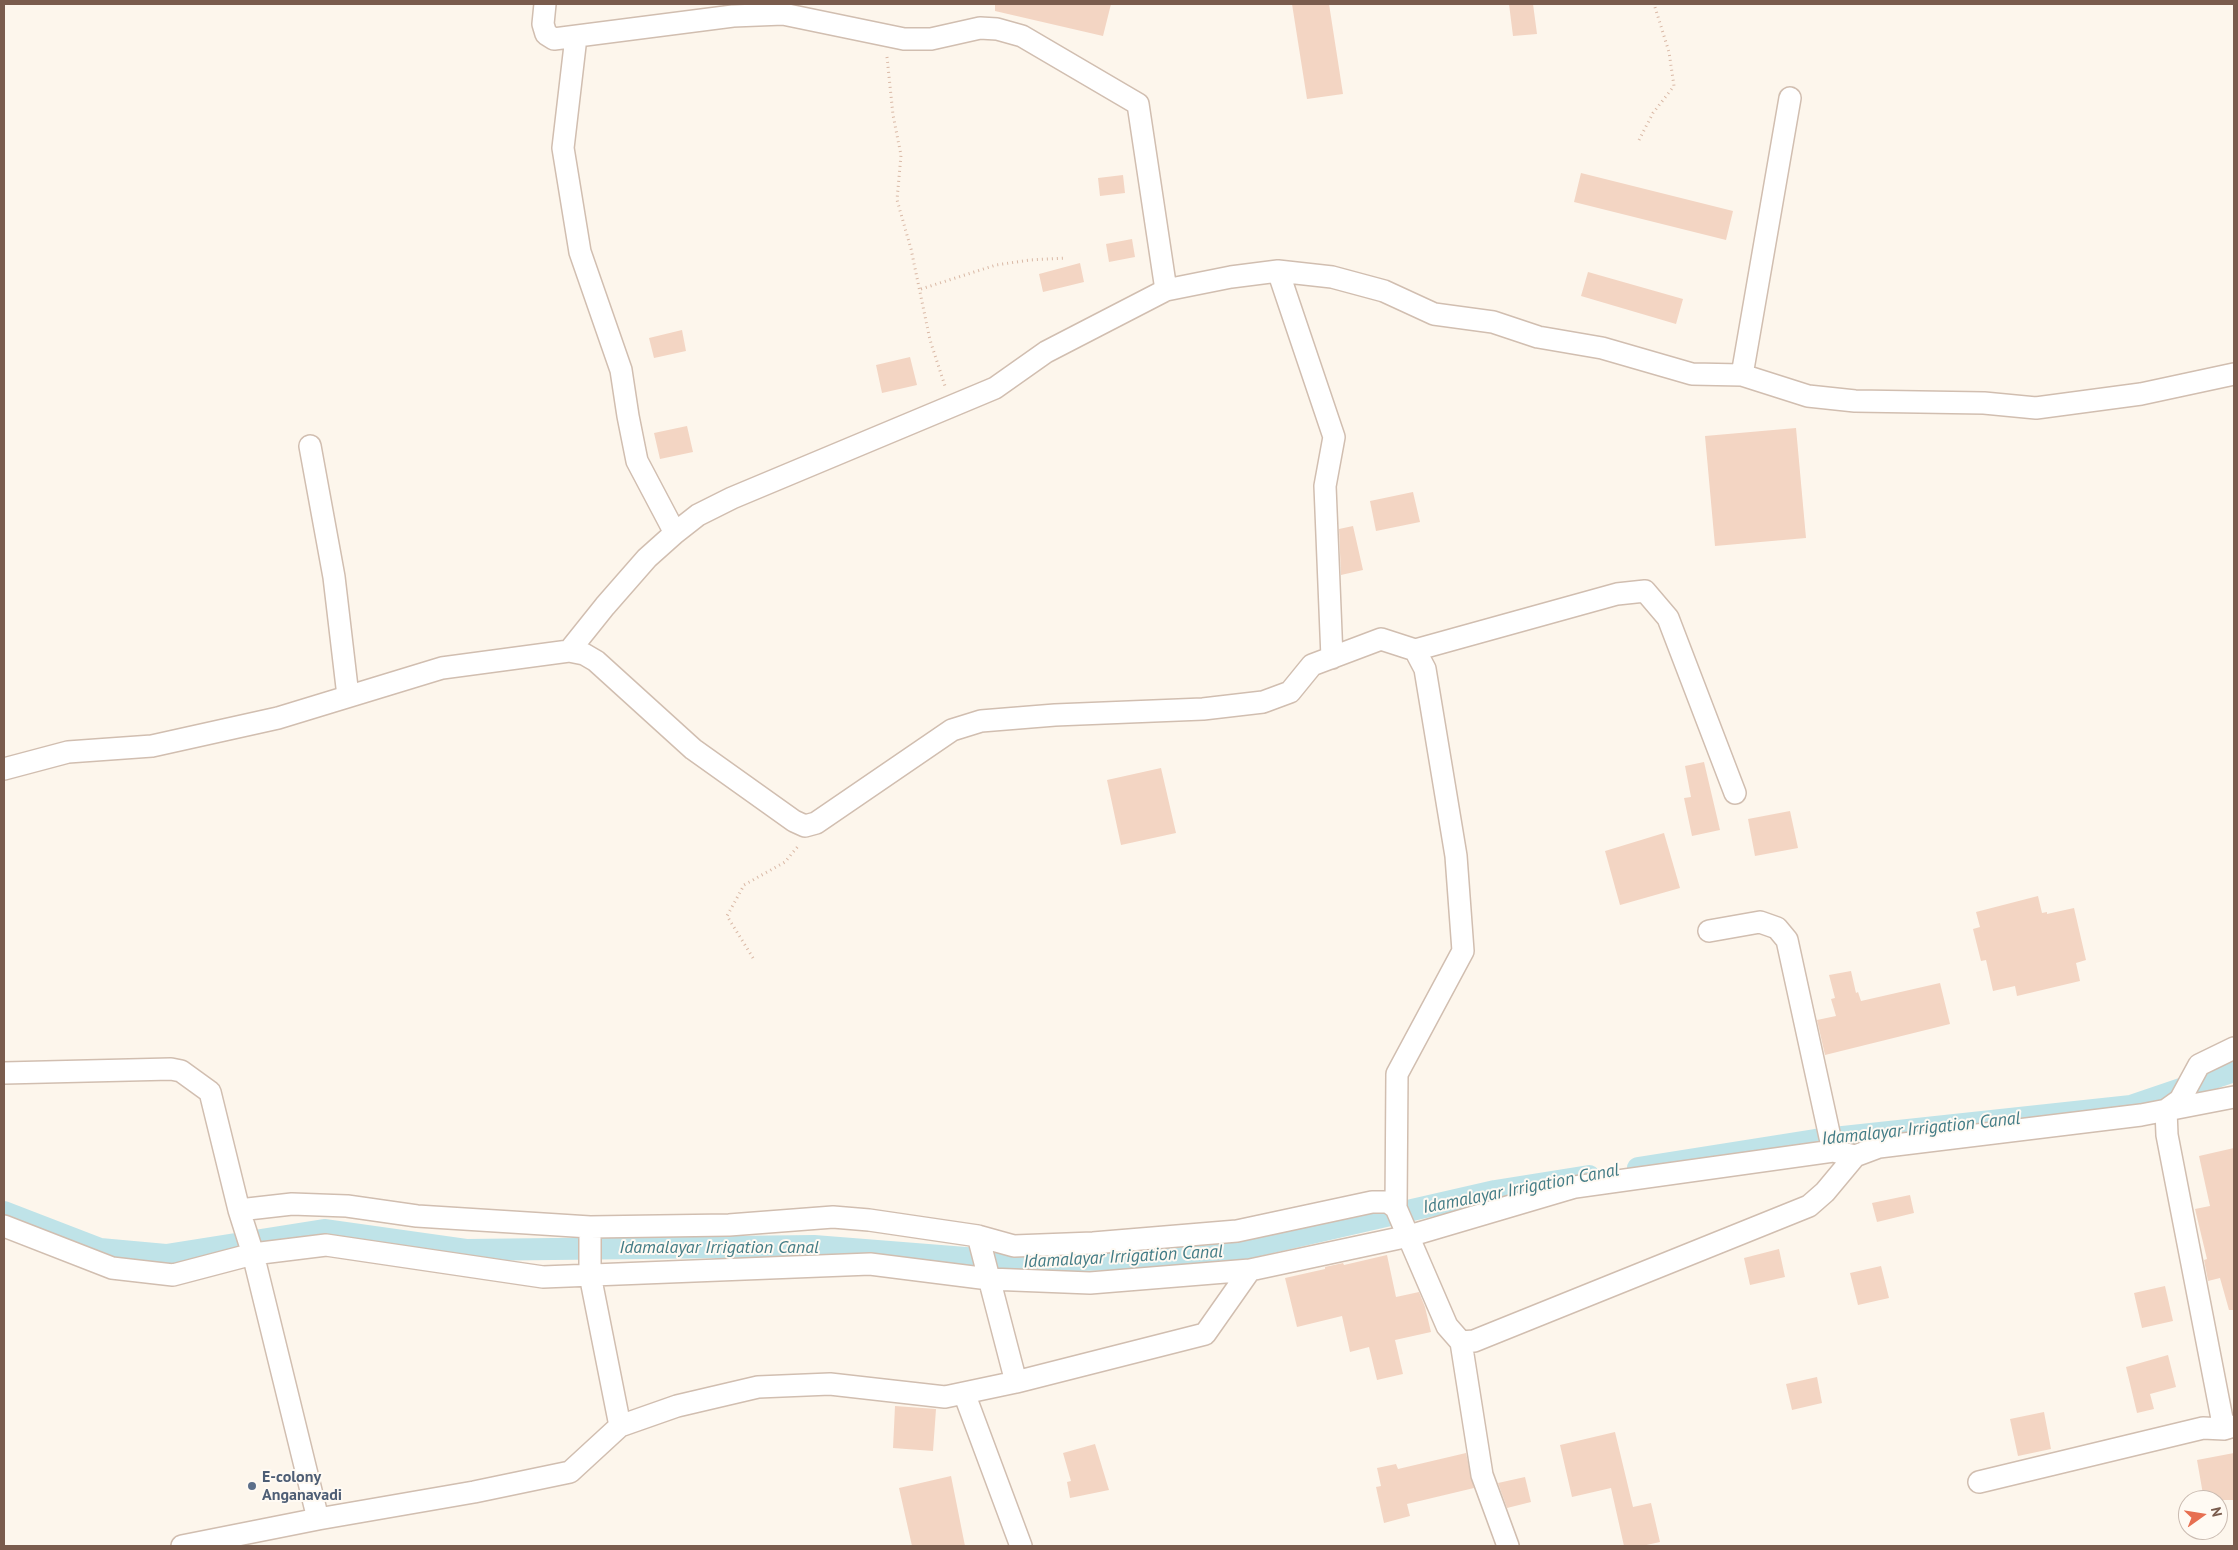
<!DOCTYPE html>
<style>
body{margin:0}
#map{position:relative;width:2238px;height:1550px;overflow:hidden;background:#fdf6ec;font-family:"PT Sans",sans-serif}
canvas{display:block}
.frame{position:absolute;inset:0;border:5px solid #7a5c4d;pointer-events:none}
.north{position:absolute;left:2178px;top:1490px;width:50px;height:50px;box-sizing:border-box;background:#fffaf3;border:1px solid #cabbb1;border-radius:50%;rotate:77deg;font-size:14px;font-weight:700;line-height:20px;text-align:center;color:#7a5c4d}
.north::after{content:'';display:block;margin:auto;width:18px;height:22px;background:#e76f51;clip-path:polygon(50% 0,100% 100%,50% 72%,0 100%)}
</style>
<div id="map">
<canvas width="2238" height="1550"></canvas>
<div class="frame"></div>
<div class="north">N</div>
</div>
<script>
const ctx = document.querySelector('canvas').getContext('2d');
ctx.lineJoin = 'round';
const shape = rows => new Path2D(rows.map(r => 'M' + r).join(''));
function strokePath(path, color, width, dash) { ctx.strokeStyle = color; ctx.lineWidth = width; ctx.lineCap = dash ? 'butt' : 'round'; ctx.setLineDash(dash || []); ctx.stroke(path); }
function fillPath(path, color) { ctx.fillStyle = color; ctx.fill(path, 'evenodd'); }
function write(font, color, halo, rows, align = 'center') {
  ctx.font = font + ' "PT Sans",sans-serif'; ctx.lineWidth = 4; ctx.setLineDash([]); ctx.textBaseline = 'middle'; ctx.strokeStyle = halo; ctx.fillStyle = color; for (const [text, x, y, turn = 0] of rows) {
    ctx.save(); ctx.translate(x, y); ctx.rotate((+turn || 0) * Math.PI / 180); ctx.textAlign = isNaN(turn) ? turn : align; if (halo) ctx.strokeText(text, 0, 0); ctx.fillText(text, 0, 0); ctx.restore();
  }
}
strokePath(shape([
 [1638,1168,1815,1140,2131,1106,2234,1071],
 [4,1212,100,1249,166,1255,324,1230,466,1250,814,1246,1016,1262,1211,1256,1495,1191,1589,1176]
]), '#bfe3e8', 22);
fillPath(shape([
 [995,4,1111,4,1103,36,995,11],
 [1292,4,1329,4,1343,94,1307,99],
 [1509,4,1533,4,1537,34,1513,36],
 [1581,173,1733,211,1726,240,1574,202],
 [1123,175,1125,193,1100,196,1098,178],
 [1132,239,1135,257,1109,262,1106,244],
 [1080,263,1084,282,1043,292,1039,274],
 [1588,272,1683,299,1676,324,1581,296],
 [682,330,686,351,654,358,649,338],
 [910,357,917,385,882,393,876,365],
 [687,426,693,452,660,459,654,433],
 [1796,428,1806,538,1715,546,1705,436],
 [1413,492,1420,522,1376,531,1370,501],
 [1353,526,1363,570,1341,575,1339,529],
 [1704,762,1720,830,1692,836,1684,798,1691,797,1685,766],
 [1161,768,1176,833,1121,845,1107,780],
 [1790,811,1798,848,1755,856,1748,819],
 [1664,833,1680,888,1620,905,1605,851],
 [2038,896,2042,913,2047,912,2047,914,2074,908,2086,960,2076,963,2080,981,2017,996,2015,986,1993,991,1986,960,1981,961,1973,929,1980,927,1976,912],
 [1851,971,1856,993,1858,992,1861,1001,1940,983,1950,1024,1825,1055,1817,1020,1836,1016,1831,999,1835,998,1829,975],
 [2234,1148,2234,1310,2229,1310,2220,1278,2208,1281,2204,1260,2207,1259,2195,1209,2210,1206,2199,1156],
 [1910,1195,1914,1213,1877,1222,1872,1203],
 [1779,1249,1785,1277,1750,1285,1744,1258],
 [1387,1255,1396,1297,1419,1292,1425,1307,1431,1332,1395,1340,1403,1374,1377,1380,1369,1347,1350,1352,1342,1316,1297,1327,1285,1278,1325,1269,1325,1267,1343,1263,1344,1265],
 [1881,1266,1889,1298,1858,1305,1850,1273],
 [2165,1286,2173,1321,2142,1328,2134,1293],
 [2168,1355,2176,1387,2150,1394,2154,1409,2137,1413,2126,1367],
 [1817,1377,1822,1403,1792,1410,1786,1384],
 [895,1406,936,1409,933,1451,893,1448],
 [2044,1412,2051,1449,2018,1456,2010,1419],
 [1615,1432,1633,1507,1651,1503,1660,1542,1642,1546,1624,1546,1611,1488,1572,1497,1560,1445],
 [1095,1444,1109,1490,1070,1498,1067,1482,1071,1481,1063,1453],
 [1466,1453,1474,1488,1407,1504,1410,1516,1384,1523,1376,1487,1381,1486,1377,1468,1396,1464,1398,1469],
 [2234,1453,2234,1500,2204,1500,2197,1460],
 [951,1476,965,1546,912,1546,899,1488],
 [1525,1477,1531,1502,1507,1508,1498,1483]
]), '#f3d5c3');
const street = shape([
 [545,4,543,24,546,34,554,39,733,16,783,14,904,39,931,39,980,28,997,29,1022,36,1138,104,1166,290],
 [1278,271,1334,437,1325,486,1332,658],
 [1742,375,1790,98],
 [310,446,334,577,348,696],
 [675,533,698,515,732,498,995,388,1046,352,1166,290,1231,277,1278,271,1332,277,1384,291,1434,314,1493,322,1538,337,1602,348,1692,374,1742,375,1808,396,1855,401,1984,403,2036,408,2141,394,2234,374],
 [1415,650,1425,669,1456,856,1463,951,1397,1074,1396,1208,1447,1326,1461,1342,1474,1341,1809,1206,1825,1192,1855,1156],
 [569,651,605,606,647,558,675,533,637,461,628,416,621,370,580,252,563,148,576,37],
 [4,769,68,752,152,746,278,718,442,668,569,651,584,654,596,661,693,749,794,821,805,826,816,823,952,730,981,721,1055,715,1203,709,1263,702,1290,692,1312,665,1381,639,1415,650,1617,594,1645,591,1668,618,1735,793],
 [1709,931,1760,922,1777,928,1787,940,1833,1151],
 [4,1073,171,1069,181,1071,210,1092,239,1210,292,1204,347,1206,417,1216,590,1227,729,1225,833,1217,869,1220,978,1236,1014,1246,1093,1243,1237,1231,1372,1202,1388,1202,1396,1208],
 [4,1226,112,1268,173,1275,253,1254,326,1245,543,1277,870,1264,989,1279,1090,1283,1250,1270,1409,1236,1575,1187,1833,1151,1855,1156,1879,1147,2141,1115,2234,1097],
 [590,1227,590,1275,620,1426],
 [1461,1342,1482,1475,1508,1546],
 [1016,1382,1205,1334,1250,1270],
 [964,1393,1021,1546],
 [2224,1429,2167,1135,2166,1110,2180,1100,2199,1065,2234,1048],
 [1979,1482,2203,1428,2224,1429,2234,1426],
 [318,1519,474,1492,570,1472,620,1426,677,1406,758,1387,830,1384,945,1397,1016,1382,978,1236],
 [182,1546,318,1519,253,1254,239,1210]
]);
strokePath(street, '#d1beb0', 24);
strokePath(shape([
 [887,57,893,115,901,155,897,200,911,249,930,340,945,386],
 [1639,140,1653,113,1674,86,1669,52,1654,4],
 [921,289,996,265,1030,260,1066,258],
 [753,958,727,916,744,885,785,862,799,845]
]), '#d9b8a5', 3, [1, 4]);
strokePath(street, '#fff', 21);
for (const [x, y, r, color] of [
 [252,1486,5,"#5c6f8a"]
]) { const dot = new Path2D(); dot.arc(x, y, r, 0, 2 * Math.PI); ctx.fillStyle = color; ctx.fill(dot); strokePath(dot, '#fffaf3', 2); }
write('bold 16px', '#4e5e75', '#fffaf3', [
 ["E-colony",262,1477],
 ["Anganavadi",262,1495]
], 'left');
write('italic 18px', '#437c86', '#fffaf3', [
 ["Idamalayar Irrigation Canal",1921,1129,-6],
 ["Idamalayar Irrigation Canal",1521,1189,-11],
 ["Idamalayar Irrigation Canal",719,1248],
 ["Idamalayar Irrigation Canal",1123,1257,-3]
]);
</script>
